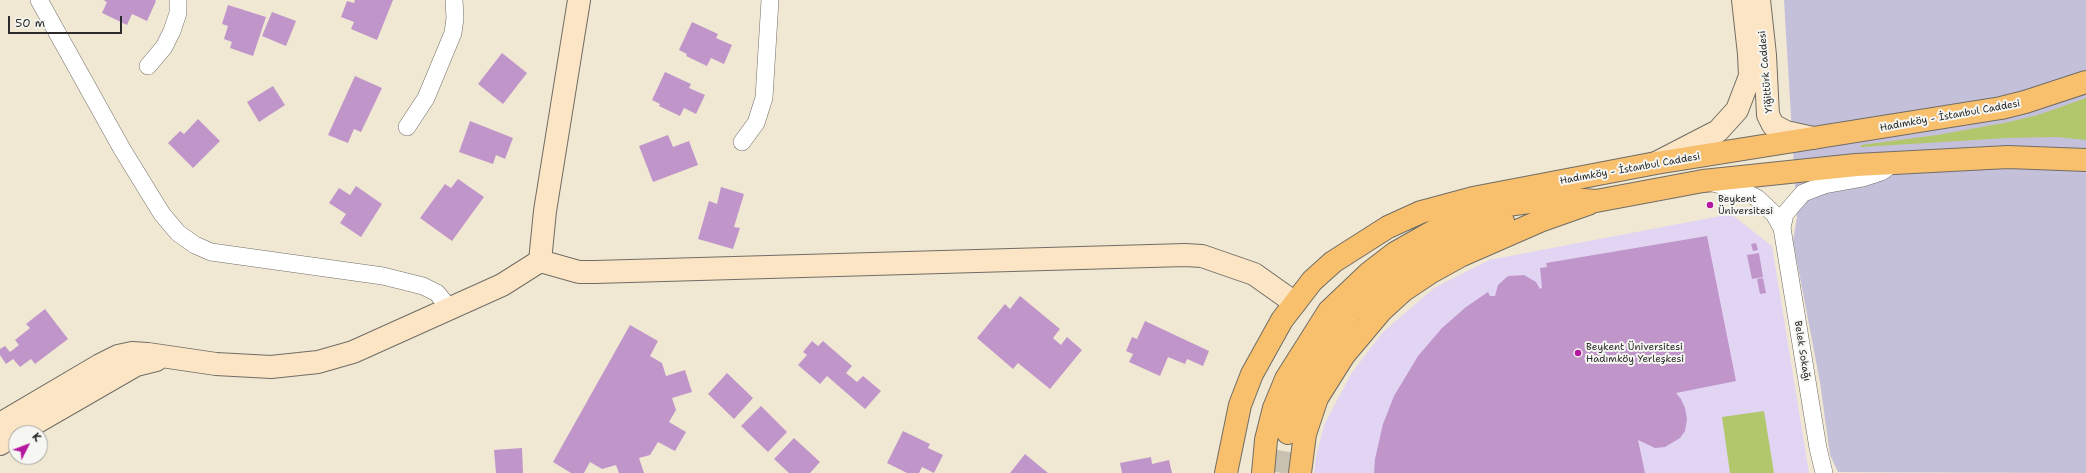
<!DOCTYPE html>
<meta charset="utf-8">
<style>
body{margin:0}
#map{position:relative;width:2086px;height:473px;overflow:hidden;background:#f0e8d3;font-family:"Shantell Sans",sans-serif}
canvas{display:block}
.north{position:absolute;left:8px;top:425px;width:40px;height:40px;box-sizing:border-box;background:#f6f6f2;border:1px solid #a5a5a2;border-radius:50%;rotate:48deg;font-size:11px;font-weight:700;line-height:16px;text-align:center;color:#2b2b2b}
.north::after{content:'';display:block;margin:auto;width:14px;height:18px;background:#b5179e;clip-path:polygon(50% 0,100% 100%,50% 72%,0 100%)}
.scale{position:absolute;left:8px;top:16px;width:114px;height:18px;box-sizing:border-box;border:2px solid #2b2b2b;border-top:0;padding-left:5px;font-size:12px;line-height:14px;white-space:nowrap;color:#2b2b2b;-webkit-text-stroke:3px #f6f6f2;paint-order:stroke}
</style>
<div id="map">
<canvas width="2086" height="473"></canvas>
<div class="north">K</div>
<div class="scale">50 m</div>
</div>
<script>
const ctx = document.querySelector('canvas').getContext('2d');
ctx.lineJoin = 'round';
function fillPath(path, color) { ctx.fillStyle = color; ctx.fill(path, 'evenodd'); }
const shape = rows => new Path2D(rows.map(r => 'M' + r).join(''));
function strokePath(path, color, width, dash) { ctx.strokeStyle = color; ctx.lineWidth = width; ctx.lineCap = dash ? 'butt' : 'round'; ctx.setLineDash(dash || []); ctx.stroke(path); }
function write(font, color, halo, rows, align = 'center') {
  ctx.font = font + ' "Shantell Sans",sans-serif'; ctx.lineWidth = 4; ctx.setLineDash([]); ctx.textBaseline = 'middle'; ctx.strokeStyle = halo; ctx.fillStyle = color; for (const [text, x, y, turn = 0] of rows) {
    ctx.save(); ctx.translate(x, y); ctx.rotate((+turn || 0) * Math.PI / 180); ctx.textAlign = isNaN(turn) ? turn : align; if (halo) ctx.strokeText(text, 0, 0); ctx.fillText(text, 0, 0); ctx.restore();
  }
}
fillPath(shape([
 [1731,214,1772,246,1809,473,1314,473,1316,457,1324,425,1351,374,1383,332,1434,288,1489,260]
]), '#e2d4f3');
fillPath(shape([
 [1784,0,2086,0,2086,473,1838,472,1830,455,1820,382,1793,241,1797,217]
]), '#c5c0da');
fillPath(shape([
 [2086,98,2086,140,2057,137,2007,138,1861,147,1861,145,1937,135,2004,123,2038,115],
 [1764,411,1774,473,1730,473,1722,417]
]), '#b2c76b');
fillPath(shape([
 [103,0,155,0,156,1,147,21,132,14,127,25,102,13,107,2],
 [355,0,393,0,377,40,351,29,354,22,341,17,347,1,354,3],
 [228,5,266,17,253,56,230,48,232,42,224,39,228,26,222,24],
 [272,12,296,21,286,46,262,36],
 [692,22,718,34,716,38,732,45,724,64,711,58,707,66,686,56,687,54,679,50],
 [502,53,527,73,503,104,478,84],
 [665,72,691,84,689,88,705,95,696,114,684,108,680,116,659,106,660,104,652,100],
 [355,76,382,88,361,132,354,129,348,143,328,135],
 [273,86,285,105,259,122,247,102],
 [198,119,220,141,193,168,168,143,180,131,184,134],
 [470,121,513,138,505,159,496,155,493,164,459,152],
 [668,135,673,147,689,141,698,165,653,182,639,146],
 [458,179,484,197,452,241,420,218,445,184,451,188],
 [356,186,382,204,361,237,340,223,346,214,329,203,339,188,350,195],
 [721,187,744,194,734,227,740,228,733,249,698,239,709,201,717,204],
 [1707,236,1736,381,1676,393,1681,399,1685,408,1687,419,1685,431,1680,438,1665,447,1655,448,1638,440,1645,473,1374,473,1375,459,1383,424,1394,396,1418,356,1442,328,1466,307,1488,292,1490,296,1495,296,1498,285,1508,276,1524,275,1536,282,1540,289,1542,288,1540,268,1547,267,1546,263],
 [1756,243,1758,250,1753,251,1751,244],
 [1759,253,1763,277,1752,279,1747,255],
 [1763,278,1766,293,1760,294,1757,279],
 [1020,296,1060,329,1053,338,1061,345,1067,337,1082,350,1050,389,1018,363,1013,369,977,338,1005,304,1010,309],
 [45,309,68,339,35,364,31,359,20,367,13,359,6,364,0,355,0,349,5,346,10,352,19,345,15,340,30,328,26,324],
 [1145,321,1209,351,1203,366,1187,359,1185,364,1168,357,1160,376,1129,362,1133,354,1126,351,1132,337,1137,339],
 [630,325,658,341,650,356,662,363,666,376,685,370,692,392,672,398,676,410,669,422,686,432,675,451,658,442,650,455,639,458,644,473,619,473,616,465,602,469,590,462,584,473,571,473,553,462],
 [812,341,818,346,823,341,852,366,846,373,857,382,863,376,881,391,865,409,827,376,820,384,798,365,807,355,803,352],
 [727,373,753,398,734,419,708,394],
 [761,406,787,432,768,452,741,426],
 [903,431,930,444,928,448,943,455,934,473,922,467,919,473,907,473,887,463],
 [794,438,820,462,810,473,789,473,774,459],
 [522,448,523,473,496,473,494,450],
 [1025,454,1048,473,1010,473],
 [1151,457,1152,464,1169,460,1172,473,1122,473,1120,463]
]), '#c096ca');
strokePath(shape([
 [1282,473,1288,433]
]), '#c9c2b1', 22, [22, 11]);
const street = shape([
 [39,0,122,149,162,214,178,233,195,245,211,252,383,276,423,286,437,293,450,309],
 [148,66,164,47,172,31,178,13,178,0],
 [407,127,426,98,453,33,455,18,454,0],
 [742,142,756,123,764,98,770,0],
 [1713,183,1741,190,1757,198,1774,214,1782,228,1818,448,1824,473],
 [1782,228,1785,214,1803,193,1824,185,1863,178,1881,172,1891,165]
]);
const secondary = shape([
 [1759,0,1765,55,1768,115,1773,125,1786,132,1813,138],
 [1658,162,1718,131,1737,110,1750,76,1749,54,1743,0],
 [540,261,579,272,595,272,1185,255,1202,256,1254,274,1295,303],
 [540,261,545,211,579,0],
 [0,424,100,365,118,356,132,353,148,354,216,364,271,367,318,362,353,352,502,285,540,261],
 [18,433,136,365,156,360],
 [0,444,16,434]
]);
const primary = shape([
 [1288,433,1292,416,1314,367,1351,312,1398,272,1429,252,1455,239,1503,221],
 [1226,473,1240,405,1252,374,1282,320,1312,281,1333,262,1388,227,1421,212,1473,198,1656,163,2001,108,2025,102,2086,82],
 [1263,473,1266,440,1274,408,1286,379,1329,311,1369,273,1395,253,1441,227,1472,214,1500,206,1529,202,1571,199,1596,201,1703,181,1856,165,2008,157,2086,160],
 [1300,473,1305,434,1317,398,1344,355,1381,311,1404,290,1431,272,1460,256,1540,221,1588,204]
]);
strokePath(street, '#706d66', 18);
strokePath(secondary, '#706d66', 24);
strokePath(primary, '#706d66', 24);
strokePath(street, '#fff', 17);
strokePath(secondary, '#fce5c4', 22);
strokePath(primary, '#f8bf6c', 22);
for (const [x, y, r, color] of [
 [1710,205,4,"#b5179e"],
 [1578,353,4,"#b5179e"]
]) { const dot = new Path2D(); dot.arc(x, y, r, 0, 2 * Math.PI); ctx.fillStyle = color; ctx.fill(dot); strokePath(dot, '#f6f6f2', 1.5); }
write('10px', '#2b2b2b', '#f6f6f2', [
 ["Yiğittürk Caddesi",1766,72,-95],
 ["Hadımköy - İstanbul Caddesi",1950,116,-10],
 ["Hadımköy - İstanbul Caddesi",1630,169,-10],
 ["Belek Sokağı",1802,351,81]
]);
write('10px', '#2b2b2b', '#f6f6f2', [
 ["Beykent",1718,199],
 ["Üniversitesi",1718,211],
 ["Beykent Üniversitesi",1586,347],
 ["Hadımköy Yerleşkesi",1586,359]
], 'left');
</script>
